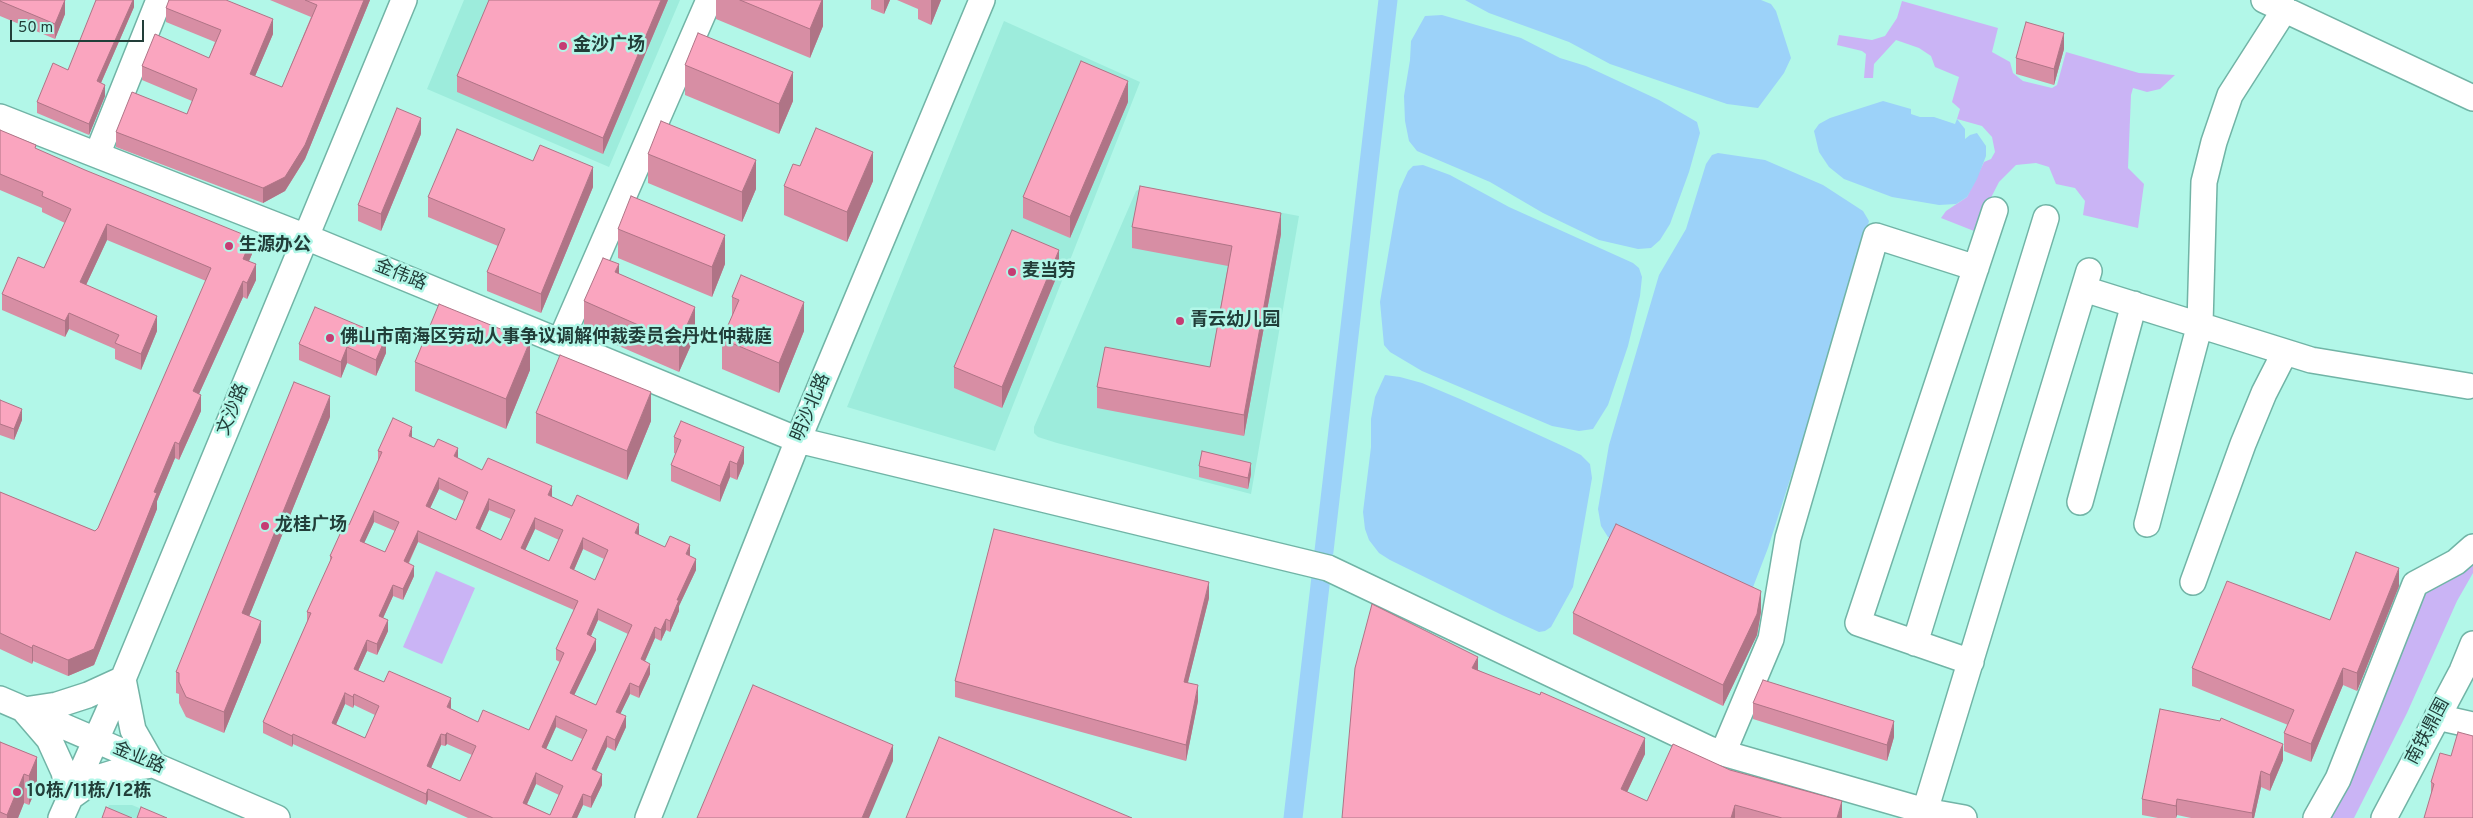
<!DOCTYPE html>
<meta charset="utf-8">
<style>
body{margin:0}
#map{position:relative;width:2473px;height:818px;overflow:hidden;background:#b2f7e8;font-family:Overpass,sans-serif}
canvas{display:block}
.scale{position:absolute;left:10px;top:20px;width:134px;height:22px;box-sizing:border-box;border:2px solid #223e39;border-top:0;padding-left:6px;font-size:15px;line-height:18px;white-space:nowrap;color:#223e39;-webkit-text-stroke:4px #b2f7e8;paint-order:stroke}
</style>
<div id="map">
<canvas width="2473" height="818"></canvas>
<div class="scale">50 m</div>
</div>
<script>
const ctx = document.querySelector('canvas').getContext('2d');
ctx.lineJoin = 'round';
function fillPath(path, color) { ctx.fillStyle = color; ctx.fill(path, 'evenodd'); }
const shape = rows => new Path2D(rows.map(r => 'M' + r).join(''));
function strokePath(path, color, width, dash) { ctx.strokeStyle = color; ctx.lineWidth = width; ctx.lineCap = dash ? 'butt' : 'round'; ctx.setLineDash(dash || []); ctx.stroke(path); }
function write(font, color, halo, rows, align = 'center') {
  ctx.font = font + ' Overpass,"Noto Sans SC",sans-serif'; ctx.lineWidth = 5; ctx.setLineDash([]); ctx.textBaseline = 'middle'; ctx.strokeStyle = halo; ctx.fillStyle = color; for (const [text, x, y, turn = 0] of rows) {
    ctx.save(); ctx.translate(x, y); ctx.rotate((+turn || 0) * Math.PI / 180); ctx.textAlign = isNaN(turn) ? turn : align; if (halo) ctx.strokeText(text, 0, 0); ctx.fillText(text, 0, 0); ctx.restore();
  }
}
fillPath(shape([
 [464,0,680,0,609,167,427,89],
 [1004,21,1140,82,995,451,847,407],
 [1143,187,1299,216,1251,494,1057,443,1038,437,1034,433,1034,427,1136,191],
 [109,805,132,805,163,818,104,818]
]), '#9decdc');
fillPath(shape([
 [1902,1,1998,28,1992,52,2010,62,2013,73,2023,81,2052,88,2057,85,2066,52,2139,73,2175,75,2160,89,2147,92,2133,88,2131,95,2128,168,2144,184,2138,228,2083,215,2085,201,2075,188,2056,184,2049,167,2036,163,2016,165,1999,182,1974,231,1941,218,1946,211,1967,197,1984,162,1991,159,1995,152,1992,137,1982,126,1957,119,1960,109,1952,102,1959,77,1935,67,1931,56,1919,48,1896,40,1874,64,1873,78,1864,78,1866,54,1862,51,1837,45,1839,35,1872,40,1885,36,1897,18],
 [2473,561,2473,573,2457,601,2407,713,2354,818,2328,818,2367,733,2426,591],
 [436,571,475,588,442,664,403,647]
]), '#cab4f5');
fillPath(shape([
 [1465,0,1761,0,1771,4,1776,11,1791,58,1784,73,1758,108,1727,104,1610,64,1569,42,1489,13],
 [1442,15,1521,38,1560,58,1586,66,1659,100,1697,122,1700,133,1689,172,1670,224,1660,240,1651,248,1638,249,1599,240,1543,213,1490,182,1417,151,1409,141,1405,121,1404,96,1410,60,1411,41,1425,16],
 [1883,101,1911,109,1911,114,1920,117,1934,117,1955,124,1957,119,1965,129,1965,139,1970,135,1977,133,1986,146,1986,156,1977,179,1967,197,1956,204,1939,205,1892,197,1844,179,1829,167,1819,152,1814,131,1819,124,1830,118],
 [1718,153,1765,160,1823,185,1863,211,1869,221,1849,296,1768,548,1750,595,1715,589,1608,537,1601,526,1598,509,1609,445,1659,275,1686,229,1706,164,1712,155],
 [1423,165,1450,175,1509,207,1633,263,1639,268,1642,277,1640,296,1628,346,1608,405,1593,429,1579,431,1552,426,1422,371,1390,352,1384,345,1380,302,1399,191,1408,171,1413,166],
 [1385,375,1400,377,1422,383,1460,399,1565,447,1581,455,1590,464,1592,478,1573,587,1551,627,1545,631,1539,632,1502,615,1390,560,1379,553,1369,540,1365,529,1363,512,1371,447,1371,419,1375,397]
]), '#9cd2f9');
strokePath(shape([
 [1293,818,1388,0]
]), '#9cd2f9', 19);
const minor = shape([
 [2264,0,2473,98],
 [0,117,306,237,798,440,1328,568,1709,749,1925,811,1964,818],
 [97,155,159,0],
 [2084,289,2311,360,2468,386],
 [560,342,709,0],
 [2080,502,2134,304],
 [2147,524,2200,324,2204,182,2214,142,2230,95,2285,9],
 [2193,582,2243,444,2264,393,2285,352],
 [1915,643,2046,218],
 [1971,662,1858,623,1995,210],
 [123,679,133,730,153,765,126,769,97,778,69,798,64,772,49,739,24,710,57,705,88,695,123,679],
 [0,699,277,818],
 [2437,717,2473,725],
 [1723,753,1771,639,1788,538,1876,236,1976,268],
 [1925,811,2089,271],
 [61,818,123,679,404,0],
 [648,818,798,440,982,0],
 [2316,818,2338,779,2415,584,2456,562,2473,547],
 [2384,818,2462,671,2473,644]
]);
strokePath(minor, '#71b4a6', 28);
strokePath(minor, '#fff', 25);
fillPath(shape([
 [0,0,65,0,65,14,55,39,0,16],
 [134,0,134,7,101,83,105,96,89,135,37,113,37,102],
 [270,0,370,0,305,159,285,191,263,203,116,147,116,132,187,114,192,101,142,80,142,66,209,58,215,42,166,22,166,8,273,34,255,76,282,87,311,17],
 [668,0,603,154,457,92,457,76],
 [716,0,823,0,823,26,810,58,716,19],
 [871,0,890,0,884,14,871,9],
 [897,0,941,0,931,25,918,19,918,9],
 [2064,49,2054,85,2016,74,2016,58],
 [685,65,793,101,779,134,685,95],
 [1128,102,1070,238,1023,218,1023,197],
 [0,130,36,149,252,254,249,261,256,280,247,299,243,297,199,394,201,411,179,460,175,458,157,501,157,509,94,665,68,676,33,661,32,664,0,649,0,492,95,531,98,528,206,281,107,240,86,285,157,331,141,370,115,359,115,349,69,329,65,337,2,310,2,294,44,268,65,223,42,212,42,208,0,190],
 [421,134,381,231,358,221,358,205],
 [648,154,756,189,742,222,648,183],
 [800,166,873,181,847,242,784,215,784,186],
 [593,187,541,313,487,291,487,272,498,246,428,217,428,197],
 [1132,227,1281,234,1244,436,1097,408,1097,387,1210,367,1228,266,1132,248],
 [618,229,725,264,712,297,618,258],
 [1059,271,1002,408,954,388,954,367],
 [619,274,695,336,679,372,584,331,584,301],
 [732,297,804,331,779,393,722,369,722,339,732,317],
 [386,337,386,353,376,376,347,363,341,378,299,360,299,344],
 [415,362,530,370,506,429,415,391],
 [0,400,22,420,14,440,0,435],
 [536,413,651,421,627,480,536,443],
 [330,417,249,616,261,642,224,733,186,717,179,703,179,694,176,693,176,672],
 [674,437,744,463,737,480,730,477,720,502,671,481,671,465,676,454,674,453],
 [412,438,482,470,552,497,665,547,690,556,696,570,679,606,679,611,670,632,666,630,661,641,655,638,645,661,650,674,639,698,630,694,620,714,626,727,615,751,607,747,596,771,602,785,591,808,583,805,577,818,468,818,428,800,426,805,293,744,292,747,263,733,263,722,307,622,307,612,330,562,330,556,349,525,378,462,378,451],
 [439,489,464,501,456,520,430,508],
 [489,510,511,519,501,540,480,530],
 [374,522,395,531,385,552,364,543],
 [535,529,559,540,549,561,525,550],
 [418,542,574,610,556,649,556,660,560,662,529,730,478,722,451,709,384,682,358,671,367,651,377,655,388,631,383,618,393,596,403,600,414,576,409,563],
 [583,549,604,559,595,580,574,570],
 [598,620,628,634,596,705,574,695,596,650,591,636],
 [345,704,353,708,354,705,375,715,365,738,336,724],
 [556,727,582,739,572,761,546,749],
 [447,744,472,755,460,781,431,768,441,745,445,746],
 [536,784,559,795,550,815,527,804],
 [1199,466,1251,474,1248,489,1199,477],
 [2399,586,2357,691,2343,685,2311,762,2284,751,2284,733,2288,725,2192,686,2192,668,2330,620],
 [1209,598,1188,682,1198,701,1186,761,955,697,955,681],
 [1761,612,1757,635,1723,706,1573,634,1573,613],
 [1478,670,1645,754,1627,792,1647,801,1730,770,1842,818,1342,818],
 [1753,703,1894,737,1887,761,1753,719],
 [0,742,37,757,37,787,29,805,24,803,18,818,0,818],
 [2451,756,2431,794,2431,782],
 [2283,760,2270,791,2261,787,2254,818,2191,818,2177,815,2176,818,2158,818,2142,815,2142,799]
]), '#d78ea4');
fillPath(shape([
 [65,0,65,14,55,39,55,24],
 [133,0,134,0,134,7,97,92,97,81],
 [364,0,370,0,305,159,285,191,263,203,263,188],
 [661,0,668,0,603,154,603,138],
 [822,0,823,0,823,26,810,58,810,29],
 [884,0,890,0,884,14],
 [931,0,941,0,931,25],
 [273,19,273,34,250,88,250,74],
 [2064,33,2064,49,2054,85,2054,69],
 [793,72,793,101,779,134,779,104],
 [1128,81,1128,102,1070,238,1070,217],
 [105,85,105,96,89,135,89,124],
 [421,118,421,134,381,231,381,214],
 [873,152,873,181,847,242,847,212],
 [756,160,756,189,742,222,742,192],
 [593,167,593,187,541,313,541,294],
 [1281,213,1281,234,1244,436,1244,415],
 [107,224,107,240,80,298,80,282],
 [725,235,725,264,712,297,712,267],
 [252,238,252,254,243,275,243,259],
 [1059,250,1059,271,1002,408,1002,387],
 [256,264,256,280,247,299,247,283],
 [619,264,619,294,615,272],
 [243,281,243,297,193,407,193,391],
 [804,302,804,331,779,393,779,363],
 [695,307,695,336,679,372,679,343],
 [69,313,69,329,65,337,65,321],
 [157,316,157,331,141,370,141,354],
 [386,337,386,353,376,376,376,360],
 [530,341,530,370,506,429,506,399],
 [347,347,347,363,341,378,341,362],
 [651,392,651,421,627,480,627,451],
 [201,395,201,411,179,460,179,444],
 [330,396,330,417,242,634,242,613],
 [22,409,22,420,14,440,14,429],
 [412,427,412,438,409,436],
 [175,442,175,458,157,501,157,509,94,665,68,676,68,660,154,492],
 [744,447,744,463,737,480,737,464],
 [458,448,458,459,454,456],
 [730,461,730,477,720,502,720,486],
 [1251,463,1251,474,1248,489,1248,478],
 [439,478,439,489,426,517,426,506],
 [552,486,552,497,548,495],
 [489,499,489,510,476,539,476,528],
 [374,511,374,522,360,552,360,541],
 [535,518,535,529,521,559,521,548],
 [639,524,639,535,635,533],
 [418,531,418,542,404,572,404,561],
 [583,538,583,549,570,579,570,568],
 [690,545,690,556,686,554],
 [696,559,696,570,679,606,679,611,670,632,670,621,677,600],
 [414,566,414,576,403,600,403,589],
 [2399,568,2399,586,2357,691,2357,673],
 [1209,582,1209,598,1184,698,1184,682],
 [393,585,393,596,379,627,379,616],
 [1761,591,1761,612,1757,635,1723,706,1723,685],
 [598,609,598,620,587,645,587,634],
 [666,619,666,630,661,641,661,630],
 [388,620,388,631,377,655,377,644],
 [261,621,261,642,224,733,224,712],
 [655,627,655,638,641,670,641,659],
 [596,639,596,650,570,704,570,693],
 [367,640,367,651,354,680,354,669],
 [33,645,33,661,32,664,32,648],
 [1478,657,1478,673,1472,668],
 [650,664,650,674,639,698,639,687],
 [2343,668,2343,685,2311,762,2311,744],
 [630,683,630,694,616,723,616,712],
 [1198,685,1198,701,1186,761,1186,745],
 [345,693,345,704,332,734,332,723],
 [354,694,354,705,353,708,353,697],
 [451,698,451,709,447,707],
 [556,716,556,727,542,758,542,747],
 [626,716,626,727,615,751,615,740],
 [1894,721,1894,737,1887,761,1887,745],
 [447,733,447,744,445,746,445,735],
 [293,734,293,744,292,747,292,736],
 [441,734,441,745,427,777,427,766],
 [607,736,607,747,592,780,592,769],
 [1645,738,1645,754,1621,805,1621,789],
 [2283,744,2283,760,2270,791,2270,775],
 [893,745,893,761,869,818,862,818],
 [37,757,37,787,29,805,29,776],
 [2261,771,2261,787,2254,818,2252,818,2252,813],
 [536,773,536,784,523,813,523,803],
 [24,774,24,803,18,818,7,818,7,815],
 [602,774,602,785,591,808,591,797],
 [428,789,428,800,426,805,426,794],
 [583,794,583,805,577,818,572,818],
 [2177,799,2177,815,2176,818,2176,806],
 [1842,801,1842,818,1837,818],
 [1735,805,1735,818,1731,818]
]), '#af7486');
const building = shape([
 [0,0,65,0,55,24,0,1,0,0],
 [96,0,133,0,97,81,105,85,89,124,37,102,53,63,68,70,96,0],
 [169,0,226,0,273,19,250,74,282,87,317,5,305,0,364,0,305,145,285,177,263,188,116,132,132,92,187,114,197,89,142,66,155,34,209,58,221,30,166,8,169,0],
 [489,0,661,0,603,138,457,76,489,0],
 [740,0,822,0,810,29,740,0],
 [2026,22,2064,33,2054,69,2016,58,2026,22],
 [698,33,793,72,779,104,685,65,698,33],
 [1081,61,1128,81,1070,217,1023,197,1081,61],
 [397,108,421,118,381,214,358,205,397,108],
 [661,121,756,160,742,192,648,154,661,121],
 [816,128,873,152,847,212,784,186,793,164,800,166,816,128],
 [457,129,533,161,540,145,593,167,541,294,487,272,505,229,428,197,457,129],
 [0,130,36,145,35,148,85,170,252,238,243,259,256,264,247,283,243,281,193,391,201,395,179,444,175,442,154,492,157,493,94,649,68,660,33,645,32,648,0,633,0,492,95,531,98,528,211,268,107,224,80,282,157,316,141,354,115,343,119,335,69,313,65,321,2,294,18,257,44,268,71,209,42,196,43,192,0,174,0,130],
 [1140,186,1281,213,1244,415,1097,387,1105,347,1210,367,1232,246,1132,227,1140,186],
 [631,196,725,235,712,267,618,229,631,196],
 [1012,230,1059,250,1002,387,954,367,1012,230],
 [603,258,619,264,615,272,695,307,679,343,584,301,603,258],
 [741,275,804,302,779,363,722,339,739,300,732,297,741,275],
 [439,304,530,341,506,399,415,362,439,304],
 [315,307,386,337,376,360,347,347,341,362,299,344,315,307],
 [560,355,651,392,627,451,536,413,560,355],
 [294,382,330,396,242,613,261,621,224,712,186,697,179,682,179,673,176,672,294,382],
 [0,400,22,409,14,429,0,424,0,400],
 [393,418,412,427,409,436,434,447,438,439,458,448,454,456,482,470,488,458,552,486,548,495,572,506,577,495,639,524,635,533,665,547,670,536,690,545,686,554,696,559,677,600,679,600,670,621,666,619,661,630,655,627,641,659,650,664,639,687,630,683,616,712,626,716,615,740,607,736,592,769,602,774,591,797,583,794,572,818,493,818,428,789,426,794,293,734,292,736,263,722,311,613,307,612,332,557,330,556,345,523,349,525,382,452,378,451,393,418],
 [439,478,468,492,456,520,426,506,439,478],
 [489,499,515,510,501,540,476,528,489,499],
 [374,511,399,522,385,552,360,541,374,511],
 [535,518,563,530,549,561,521,548,535,518],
 [418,531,578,601,556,649,564,653,529,730,483,710,478,722,447,707,451,698,389,671,384,682,354,669,367,640,377,644,388,620,379,616,393,585,403,589,414,566,404,561,418,531],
 [583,538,608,550,595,580,570,568,583,538],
 [598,609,632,625,596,705,570,693,596,639,587,634,598,609],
 [345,693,353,697,354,694,379,706,365,738,332,723,345,693],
 [556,716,587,730,572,761,542,747,556,716],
 [447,733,476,746,460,781,427,766,441,734,445,735,447,733],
 [536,773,563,786,550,815,523,803,536,773],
 [681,421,744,447,737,464,730,461,720,486,671,465,681,440,674,437,681,421],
 [1202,451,1251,463,1248,478,1199,466,1202,451],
 [1616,524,1761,591,1757,614,1723,685,1573,613,1616,524],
 [994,529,1209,582,1184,682,1198,685,1186,745,955,681,994,529],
 [2356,552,2399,568,2357,673,2343,668,2311,744,2284,733,2294,710,2192,668,2227,581,2330,620,2356,552],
 [1372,604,1478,657,1472,668,1540,695,1541,692,1645,738,1621,789,1647,801,1673,744,1730,770,1842,801,1837,818,1782,818,1735,805,1731,818,1342,818,1355,668,1372,604],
 [1763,680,1894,721,1887,745,1753,703,1763,680],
 [753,685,893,745,862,818,697,818,753,685],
 [2160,709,2220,721,2221,718,2283,744,2270,775,2261,771,2252,813,2177,799,2176,806,2142,799,2160,709],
 [2458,732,2473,736,2473,818,2424,818,2434,784,2431,782,2440,753,2451,756,2458,732],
 [939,737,1132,818,906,818,939,737],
 [0,742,37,757,29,776,24,774,7,815,0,812,0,742],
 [106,807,132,818,102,818,106,807],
 [141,807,167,818,137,818,141,807]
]);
fillPath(building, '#faa5bf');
strokePath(building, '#af7486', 1);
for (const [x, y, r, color] of [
 [563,46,5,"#c63c73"],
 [229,246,5,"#c63c73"],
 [1012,272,5,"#c63c73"],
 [1180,321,5,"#c63c73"],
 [330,338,5,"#c63c73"],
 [265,526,5,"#c63c73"],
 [17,792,5,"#c63c73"]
]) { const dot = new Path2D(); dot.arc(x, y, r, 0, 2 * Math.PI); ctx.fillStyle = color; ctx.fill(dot); strokePath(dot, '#b2f7e8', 2); }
write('bold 18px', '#223e39', '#b2f7e8', [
 ["金沙广场",573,46],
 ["生源办公",239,246],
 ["麦当劳",1022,272],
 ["青云幼儿园",1190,321],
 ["佛山市南海区劳动人事争议调解仲裁委员会丹灶仲裁庭",340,338],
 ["龙桂广场",275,526],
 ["10栋/11栋/12栋",27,792]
], 'left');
write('18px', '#223e39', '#b2f7e8', [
 ["金伟路",400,276,22],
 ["明沙北路",812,408,-67],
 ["文沙路",234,410,-68],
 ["南铁鼎围",2429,732,-62],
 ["金业路",138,759,23]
]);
</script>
